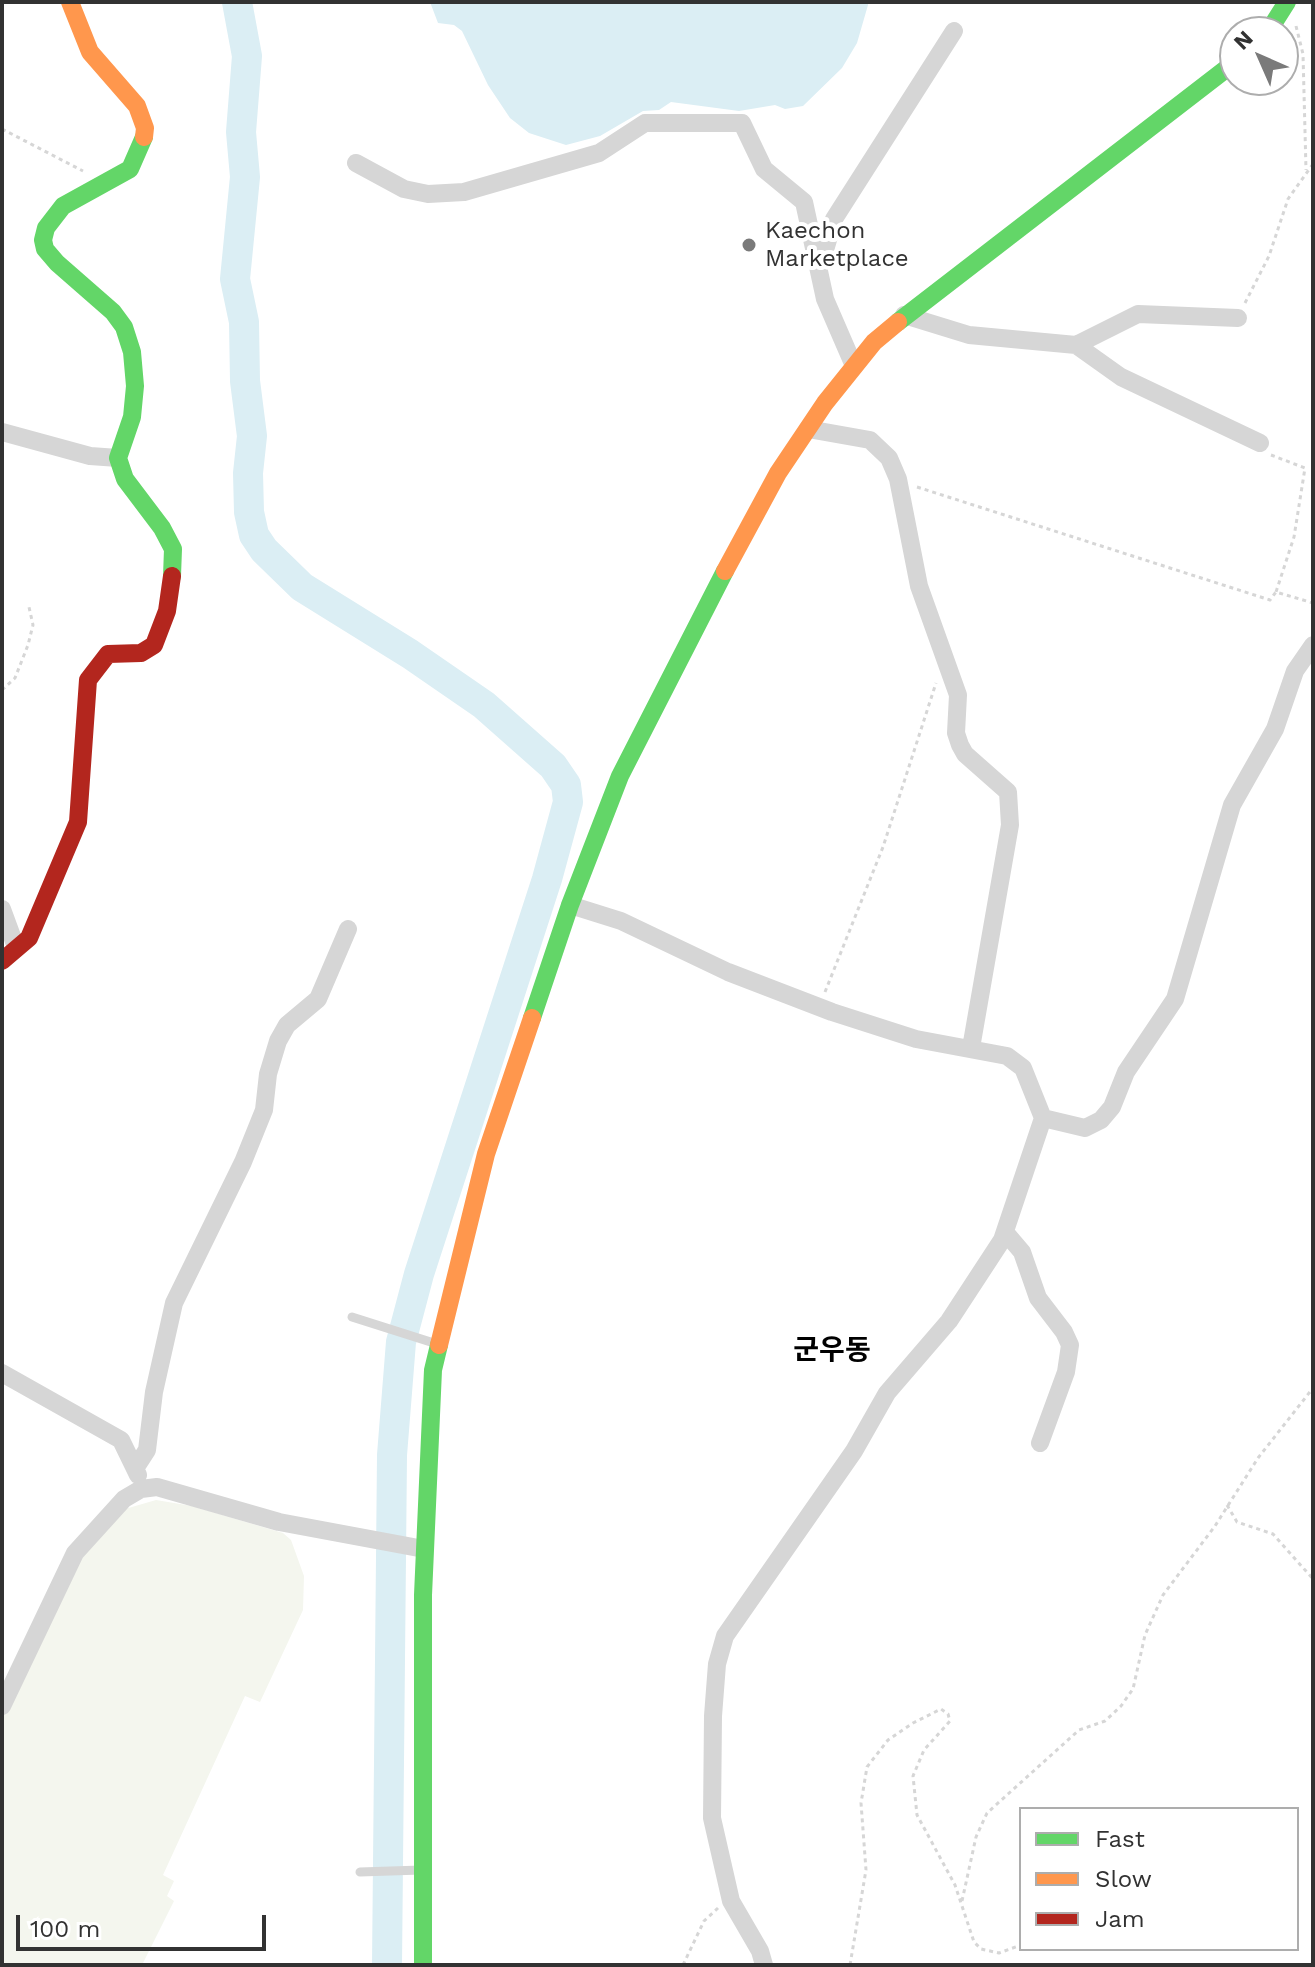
<!DOCTYPE html>
<meta charset="utf-8">
<style>
body{margin:0}
#map{position:relative;width:1315px;height:1967px;overflow:hidden;background:#fff;font-family:"Work Sans",sans-serif}
canvas{display:block}
.frame{position:absolute;inset:0;border:4px solid #323232;pointer-events:none}
.legend{position:absolute;left:1019px;top:1807px;width:280px;height:144px;box-sizing:border-box;background:#fff;border:2px solid #adadad;margin:0;padding:10px 14px;list-style:none;font-size:24px;color:#323232}
.legend li{display:flex;align-items:center;gap:16px;height:40px}
.legend b{width:40px;border:2px solid #adadad}
.north{position:absolute;left:1219px;top:16px;width:80px;height:80px;box-sizing:border-box;background:#fff;border:2px solid #adadad;border-radius:50%;rotate:315deg;font-size:22px;font-weight:700;line-height:32px;text-align:center;color:#323232}
.north::after{content:'';display:block;margin:auto;width:28px;height:36px;background:#7a7a7a;clip-path:polygon(50% 0,100% 100%,50% 72%,0 100%)}
.scale{position:absolute;left:16px;top:1915px;width:250px;height:36px;box-sizing:border-box;border:4px solid #323232;border-top:0;padding-left:10px;font-size:24px;line-height:28px;white-space:nowrap;color:#323232;-webkit-text-stroke:6px #fff;paint-order:stroke}
</style>
<div id="map">
<canvas width="1315" height="1967"></canvas>
<div class="frame"></div>
<ul class="legend">
<li><b style="height:10px;background:#63d668"></b>Fast</li>
<li><b style="height:10px;background:#ff974d"></b>Slow</li>
<li><b style="height:10px;background:#b3261e"></b>Jam</li>
</ul>
<div class="north">N</div>
<div class="scale">100 m</div>
</div>
<script>
const ctx = document.querySelector('canvas').getContext('2d');
ctx.lineJoin = 'round';
function fillPath(path, color) { ctx.fillStyle = color; ctx.fill(path, 'evenodd'); }
const shape = rows => new Path2D(rows.map(r => 'M' + r).join(''));
function strokePath(path, color, width, dash) { ctx.strokeStyle = color; ctx.lineWidth = width; ctx.lineCap = dash ? 'butt' : 'round'; ctx.setLineDash(dash || []); ctx.stroke(path); }
function write(font, color, halo, rows, align = 'center') {
  ctx.font = font + ' "Work Sans","Noto Sans KR",sans-serif'; ctx.lineWidth = 8; ctx.setLineDash([]); ctx.textBaseline = 'middle'; ctx.strokeStyle = halo; ctx.fillStyle = color; for (const [text, x, y, turn = 0] of rows) {
    ctx.save(); ctx.translate(x, y); ctx.rotate((+turn || 0) * Math.PI / 180); ctx.textAlign = isNaN(turn) ? turn : align; if (halo) ctx.strokeText(text, 0, 0); ctx.fillText(text, 0, 0); ctx.restore();
  }
}
fillPath(shape([
 [156,1500,192,1506,283,1533,291,1540,304,1576,303,1610,260,1702,245,1696,163,1875,174,1881,167,1896,174,1901,142,1965,2,1965,2,1719,77,1560,125,1509]
]), '#f4f6ee');
fillPath(shape([
 [430,2,868,2,868,5,857,43,842,68,803,106,785,109,775,105,739,111,671,102,659,110,643,111,600,136,566,145,529,133,510,118,488,85,462,31,454,25,438,23]
]), '#dbeef4');
strokePath(shape([
 [237,2,247,56,241,132,245,177,235,279,244,322,245,381,252,436,248,473,249,512,254,535,264,550,302,587,410,654,484,705,553,766,566,785,568,802,547,879,419,1274,401,1342,392,1455,387,1965]
]), '#dbeef4', 30);
strokePath(shape([
 [1296,26,1303,54,1306,170],
 [2,129,83,171],
 [1245,303,1269,256,1288,199,1313,164],
 [1271,455,1305,468,1294,537,1276,592],
 [917,487,1270,600,1276,592,1313,603],
 [2,690,15,678,28,645,33,625,29,607],
 [825,992,883,847,936,683],
 [1227,1505,1237,1522,1273,1534,1313,1579],
 [962,1901,976,1837,987,1813,1079,1730,1105,1721,1121,1706,1133,1689,1145,1635,1163,1595,1215,1526,1258,1458,1313,1388],
 [683,1965,704,1921,718,1908],
 [850,1965,866,1870,861,1803,867,1767,888,1740,913,1723,941,1709,948,1714,950,1721,924,1750,913,1776,917,1815,955,1885,974,1942,981,1949,999,1953,1021,1945]
]), '#d6d6d6', 3, [4, 4]);
strokePath(shape([
 [352,1317,437,1344],
 [360,1872,421,1870]
]), '#d6d6d6', 9);
strokePath(shape([
 [356,163,404,189,428,194,464,192,599,153,645,123,742,123,764,169,804,202,825,299,854,366],
 [821,264,834,219,954,31],
 [904,315,969,335,1076,345,1121,377,1260,443],
 [1076,345,1138,314,1238,318],
 [808,429,870,440,889,458,898,479,919,586,958,695,956,733,960,745,965,754,1008,792,1010,825,971,1048],
 [2,432,90,456,118,458],
 [570,905,621,921,728,972,832,1012,916,1039,1007,1056,1023,1068,1043,1118,1085,1128,1101,1120,1112,1107,1126,1072,1175,999,1232,805,1275,729,1295,671,1313,645],
 [2,909,16,947],
 [1005,1232,1022,1252,1038,1298,1064,1332,1070,1345,1066,1372,1040,1443],
 [2,1373,121,1440,138,1475],
 [136,1467,147,1450,154,1392,174,1303,243,1162,264,1110,268,1074,278,1041,287,1025,318,999,348,929],
 [2,1706,75,1553,124,1499,141,1489,157,1487,279,1522,424,1549],
 [764,1965,760,1951,731,1901,712,1818,713,1716,717,1664,725,1636,854,1451,887,1393,949,1321,1002,1240,1043,1118]
]), '#d6d6d6', 18);
strokePath(shape([
 [1268,32,1287,2],
 [144,137,130,169,63,206,46,228,43,240,45,249,57,263,113,312,124,327,132,352,135,386,132,417,118,458,125,479,162,528,173,549,172,576],
 [898,322,1235,62],
 [532,1018,570,905,620,776,725,571],
 [423,1965,423,1595,433,1370,439,1345]
]), '#63d668', 18);
strokePath(shape([
 [70,2,90,52,137,106,145,128,144,137],
 [725,571,778,473,825,403,874,342,898,322],
 [439,1345,486,1154,532,1018]
]), '#ff974d', 18);
strokePath(shape([
 [2,961,29,938,78,822,88,680,108,654,141,653,154,645,167,611,172,576]
]), '#b3261e', 18);
for (const [x, y, r, color] of [
 [749,245,8,"#7a7a7a"]
]) { const dot = new Path2D(); dot.arc(x, y, r, 0, 2 * Math.PI); ctx.fillStyle = color; ctx.fill(dot); strokePath(dot, '#fff', 3); }
write('24px', '#323232', '#fff', [
 ["Kaechon",765,231],
 ["Marketplace",765,259]
], 'left');
write('bold 28px', '#000', '#fff', [
 ["군우동",832,1351]
]);
</script>
